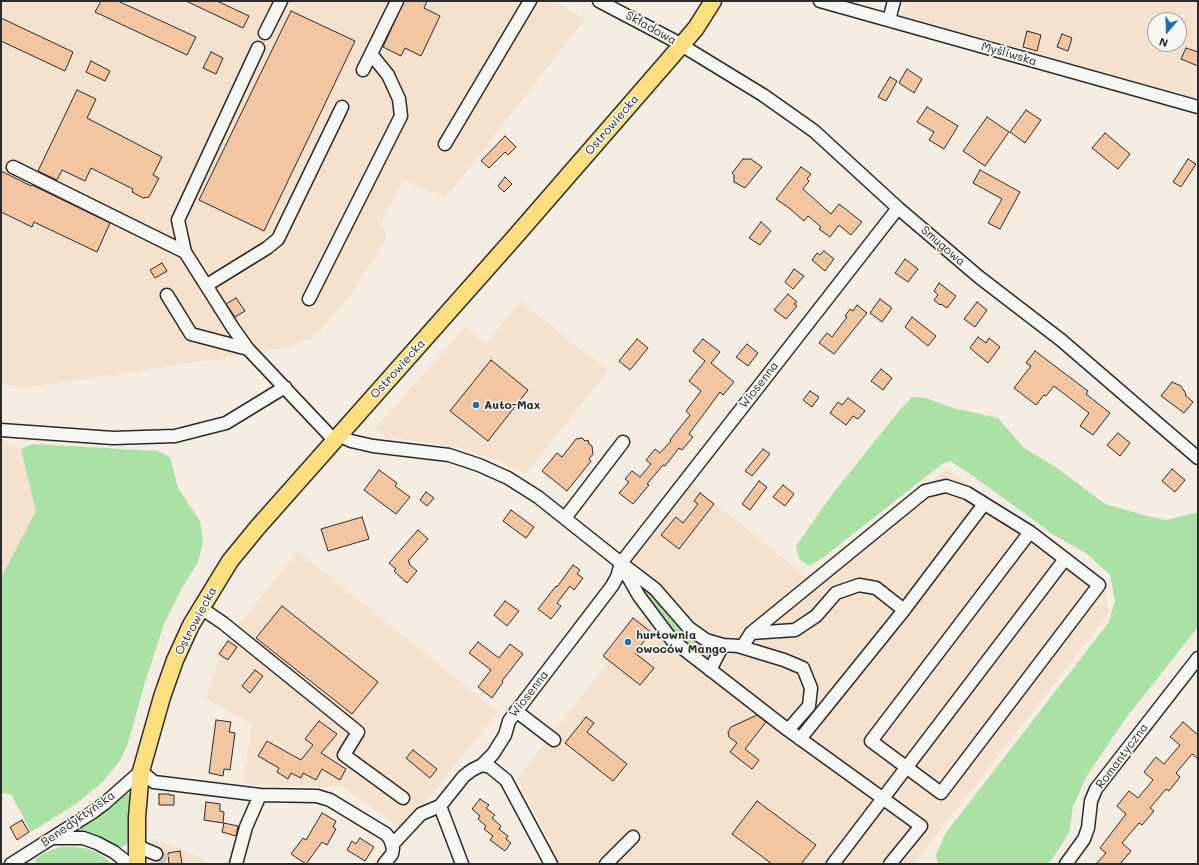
<!DOCTYPE html>
<meta charset="utf-8">
<style>
body{margin:0}
#map{position:relative;width:1199px;height:865px;overflow:hidden;background:#f5ece2;font-family:Mali,sans-serif}
canvas{display:block}
.frame{position:absolute;inset:0;border:2px solid #2b2b2b;pointer-events:none}
.north{position:absolute;left:1147px;top:12px;width:40px;height:40px;box-sizing:border-box;background:#f6f6f2;border:1px solid #a5a5a2;border-radius:50%;rotate:199deg;font-size:11px;font-weight:700;line-height:16px;text-align:center;color:#2b2b2b}
.north::after{content:'';display:block;margin:auto;width:14px;height:18px;background:#1f6fb2;clip-path:polygon(50% 0,100% 100%,50% 72%,0 100%)}
</style>
<div id="map">
<canvas width="1199" height="865"></canvas>
<div class="frame"></div>
<div class="north">N</div>
</div>
<script>
const ctx = document.querySelector('canvas').getContext('2d');
ctx.lineJoin = 'round';
function fillPath(path, color) { ctx.fillStyle = color; ctx.fill(path, 'evenodd'); }
const shape = rows => new Path2D(rows.map(r => 'M' + r).join(''));
function strokePath(path, color, width, dash) { ctx.strokeStyle = color; ctx.lineWidth = width; ctx.lineCap = dash ? 'butt' : 'round'; ctx.setLineDash(dash || []); ctx.stroke(path); }
function write(font, color, halo, rows, align = 'center') {
  ctx.font = font + ' Mali,sans-serif'; ctx.lineWidth = 3.5; ctx.setLineDash([]); ctx.textBaseline = 'middle'; ctx.strokeStyle = halo; ctx.fillStyle = color; for (const [text, x, y, turn = 0] of rows) {
    ctx.save(); ctx.translate(x, y); ctx.rotate((+turn || 0) * Math.PI / 180); ctx.textAlign = isNaN(turn) ? turn : align; if (halo) ctx.strokeText(text, 0, 0); ctx.fillText(text, 0, 0); ctx.restore();
  }
}
fillPath(shape([
 [1,1,554,1,585,19,446,198,403,180,381,223,387,238,349,297,313,338,287,347,255,353,25,388,1,383],
 [906,1,1198,1,1198,99,901,15],
 [1155,20,1179,20,1179,44,1155,44],
 [520,301,608,371,526,474,498,461,462,448,385,437,375,429,465,327,486,344],
 [1,440,21,449,37,513,1,579],
 [947,469,1105,584,1108,614,914,864,541,864,537,858,551,843,517,779,665,589,631,559,691,484,808,578],
 [298,551,498,712,403,830,343,787,243,784,252,724,206,699,225,642],
 [151,838,201,857,205,864,148,864,147,858]
]), '#f4e1ce');
fillPath(shape([
 [912,397,926,398,953,408,998,418,1024,448,1054,466,1105,504,1147,516,1167,520,1198,512,1198,627,1126,718,1086,777,1073,807,1069,833,1053,858,1047,864,938,864,936,855,945,834,1109,622,1115,601,1110,575,1086,553,1054,535,969,473,950,461,942,464,820,560,809,566,799,559,796,546,831,496,899,411],
 [33,444,158,451,170,457,178,488,200,521,203,542,198,562,182,588,164,624,145,682,129,740,121,759,103,782,77,803,31,832,11,794,1,793,1,578,36,511,21,449],
 [645,590,648,590,676,625,711,654,710,661,696,653,662,620,643,592],
 [122,794,129,794,130,797,128,841,126,845,121,847,115,846,107,840,96,835,84,832,73,832,102,813],
 [60,847,75,847,89,849,101,855,113,864,36,864,35,859,48,851]
]), '#aae1a5');
const building = shape([
 [101,1,118,1,196,37,187,55,95,12,101,1],
 [186,1,217,1,249,16,243,28,186,1],
 [404,1,427,1,424,8,440,16,421,56,405,48,401,56,383,47,404,1],
 [291,11,355,41,264,231,199,200,291,11],
 [1,18,73,52,65,71,1,41,1,18],
 [1027,31,1041,35,1037,51,1023,47,1027,31],
 [1062,34,1072,38,1068,51,1057,47,1062,34],
 [1186,48,1198,52,1198,66,1181,59,1186,48],
 [211,52,223,58,216,74,203,68,211,52],
 [91,61,110,71,105,81,86,72,91,61],
 [907,69,922,79,914,93,899,83,907,69],
 [890,77,897,81,886,101,878,97,890,77],
 [77,90,96,99,87,118,162,157,153,175,159,178,149,197,143,198,132,192,133,189,91,168,85,181,62,170,57,180,38,171,77,90],
 [927,107,958,126,944,149,929,140,934,132,917,122,927,107],
 [1026,110,1041,120,1025,143,1010,132,1026,110],
 [987,117,1009,132,985,166,963,151,987,117],
 [1105,133,1130,154,1118,169,1092,148,1105,133],
 [505,136,516,147,508,155,505,152,489,168,481,161,505,136],
 [743,159,751,159,762,167,745,188,734,182,734,175,732,173,743,159],
 [1188,159,1196,164,1181,187,1173,182,1188,159],
 [801,167,811,174,807,179,809,181,803,189,831,214,839,204,862,222,851,235,839,225,830,237,819,229,821,227,808,216,804,221,789,208,776,199,801,167],
 [980,170,1020,192,1000,229,988,223,1002,199,973,183,980,170],
 [1,171,31,186,32,185,110,223,97,252,34,222,32,227,1,212,1,171],
 [505,177,512,184,504,192,498,186,505,177],
 [761,222,771,231,760,245,749,238,761,222],
 [824,251,834,259,825,271,812,260,817,253,820,255,824,251],
 [905,259,918,269,908,282,895,273,905,259],
 [162,263,167,271,155,278,150,270,162,263],
 [794,269,804,276,793,289,785,282,794,269],
 [939,283,956,296,947,308,941,304,940,305,934,300,938,295,934,291,939,283],
 [788,294,797,302,794,304,797,306,786,319,774,310,788,294],
 [236,298,245,311,235,317,226,304,236,298],
 [880,299,892,308,882,322,870,313,880,299],
 [977,302,987,310,975,327,964,319,977,302],
 [857,305,867,313,834,354,819,343,827,333,832,337,847,317,845,316,850,309,853,311,857,305],
 [912,317,936,336,928,346,905,327,912,317],
 [978,337,986,343,989,338,1000,347,988,363,970,348,978,337],
 [637,339,648,348,630,370,619,361,637,339],
 [703,339,720,352,711,363,734,382,723,395,720,392,689,434,693,437,682,450,679,448,665,466,663,465,647,484,649,485,633,504,619,493,629,482,625,479,632,471,640,477,651,464,646,460,655,449,660,453,671,441,670,440,690,415,686,411,701,391,689,381,705,361,693,351,703,339],
 [747,344,758,353,748,366,736,357,747,344],
 [1035,351,1088,391,1086,394,1110,413,1093,435,1080,426,1089,413,1054,386,1046,396,1044,395,1036,405,1014,388,1031,366,1026,363,1035,351],
 [491,360,528,390,488,441,450,411,491,360],
 [881,369,892,378,883,390,871,381,881,369],
 [1172,382,1181,386,1186,394,1185,395,1193,402,1184,413,1161,396,1172,382],
 [810,391,819,397,812,407,803,400,810,391],
 [848,398,865,411,858,419,853,416,846,425,830,413,838,402,842,405,848,398],
 [1118,433,1130,443,1120,456,1107,445,1118,433],
 [582,438,585,441,588,440,589,444,592,446,593,454,589,459,591,461,567,491,542,471,557,453,562,457,576,439,582,438],
 [763,449,770,454,752,476,745,471,763,449],
 [1172,469,1185,480,1175,492,1162,481,1172,469],
 [379,470,397,483,395,486,410,497,396,514,364,490,379,470],
 [759,481,767,487,750,510,742,504,759,481],
 [783,485,794,494,785,506,773,497,783,485],
 [426,492,434,498,427,506,420,500,426,492],
 [700,493,714,504,679,549,661,535,676,517,683,523,698,504,694,501,700,493],
 [511,510,534,527,526,538,503,521,511,510],
 [362,517,369,539,328,551,321,529,362,517],
 [418,530,428,539,408,561,410,563,409,564,417,571,407,583,394,571,396,569,389,563,418,530],
 [573,565,580,570,577,574,583,578,574,590,570,586,557,603,561,606,551,619,538,609,556,586,557,587,573,565],
 [505,601,519,611,507,626,494,615,505,601],
 [282,606,378,682,352,714,256,638,282,606],
 [633,618,651,632,635,653,654,668,640,685,603,656,633,618],
 [228,641,237,647,228,660,219,654,228,641],
 [478,642,499,658,510,644,523,654,502,681,503,682,492,698,478,687,491,670,469,653,478,642],
 [255,670,263,676,250,693,242,686,255,670],
 [757,715,766,722,745,749,759,760,752,769,730,752,737,743,729,737,728,732,731,727,757,715],
 [586,717,594,723,587,732,627,764,613,781,565,743,586,717],
 [216,720,231,722,229,732,235,733,230,770,224,769,223,776,209,773,216,720],
 [319,721,337,734,321,753,346,769,340,780,322,769,316,780,303,773,301,778,291,773,288,779,277,772,279,768,258,756,267,741,301,760,313,745,305,739,319,721],
 [1183,722,1198,735,1198,759,1192,754,1176,773,1180,777,1169,791,1166,789,1150,808,1154,811,1142,825,1139,823,1122,843,1131,851,1120,864,1096,864,1106,853,1100,848,1126,814,1117,806,1129,791,1138,798,1153,780,1144,772,1156,757,1164,764,1180,745,1170,737,1183,722],
 [413,750,437,769,430,778,406,758,413,750],
 [159,794,169,794,169,795,174,795,174,805,159,805,159,794],
 [480,799,489,805,486,808,495,815,492,818,501,826,499,829,508,836,506,839,511,843,505,851,490,840,493,836,484,829,486,826,478,819,480,816,472,809,480,799],
 [757,801,816,845,801,864,772,864,732,834,757,801],
 [206,802,220,804,220,811,224,812,223,823,204,820,206,802],
 [322,813,336,821,333,827,336,829,327,845,322,842,306,864,291,854,303,838,306,840,322,813],
 [22,820,29,832,17,840,10,827,22,820],
 [224,823,238,826,236,836,222,832,224,823],
 [360,838,374,847,365,861,347,850,352,841,356,844,360,838],
 [180,851,182,864,169,864,168,853,180,851]
]);
fillPath(building, '#f2c6a1');
strokePath(building, '#2b2b2b', 1);
strokePath(shape([
 [156,854,167,861,168,864]
]), '#cdc5bd', 12, [12, 6]);
const minor = shape([
 [599,1,673,40,763,95,814,131,898,208,979,277,1061,340,1198,458],
 [820,1,1198,107],
 [889,20,894,1],
 [265,33,281,1],
 [258,48,178,220,185,252,233,328,248,349,334,440],
 [363,70,397,1],
 [445,144,530,1],
 [13,167,185,252],
 [207,285,267,248,278,239,342,107],
 [167,295,191,334,248,349],
 [309,299,401,116,399,99,388,75,371,54],
 [1,430,113,438,175,436,226,423,285,387],
 [339,435,351,441,373,446,449,455,479,465,508,478,538,497,621,563,655,589,689,628,706,640,723,645,738,646,784,660,803,668,811,688,809,706,788,730],
 [565,518,623,442],
 [623,568,639,596,672,640,788,730,921,826,890,864],
 [201,608,223,623,358,732,344,755,403,798],
 [751,633,795,630,816,616,836,593,859,585,876,588,904,610],
 [742,647,751,633,925,491,946,486,967,493,1030,532,1099,585,941,793,871,741,1030,532],
 [710,670,723,645],
 [516,711,554,740],
 [800,739,904,610,984,504],
 [482,765,490,767,506,780,551,864],
 [260,795,317,796,330,800,386,834,390,839,393,848,392,854,384,864],
 [440,806,462,864],
 [52,838,83,838,97,843,114,852,129,864],
 [393,844,421,814,440,806,464,776,472,770,482,765,493,754,505,735,509,721,612,586,617,577,621,563,898,208],
 [137,846,156,854],
 [11,864,93,812,105,803,141,771,154,782,260,795,246,827,236,864],
 [606,864,633,837],
 [833,864,1065,559],
 [1066,864,1084,839,1088,828,1091,801,1096,789,1198,658]
]);
const major = shape([
 [137,864,137,817,141,771,162,697,175,660,191,625,230,561,257,528,514,238,666,63,696,28,713,1]
]);
strokePath(minor, '#2b2b2b', 15);
strokePath(major, '#2b2b2b', 19);
strokePath(minor, '#f6f6f2', 12);
strokePath(major, '#fddf80', 16);
for (const [x, y, r, color] of [
 [476,405,4,"#1f6fb2"],
 [628,642,4,"#1f6fb2"]
]) { const dot = new Path2D(); dot.arc(x, y, r, 0, 2 * Math.PI); ctx.fillStyle = color; ctx.fill(dot); strokePath(dot, '#f6f6f2', 1.5); }
write('12px', '#2b2b2b', '#f6f6f2', [
 ["Składowa",651,28,29],
 ["Myśliwska",1009,54,16],
 ["Ostrowiecka",612,125,-49],
 ["Smugowa",943,246,41],
 ["Ostrowiecka",398,369,-48],
 ["Wiosenna",759,385,-52],
 ["Ostrowiecka",196,621,-62],
 ["Wiosenna",529,694,-52],
 ["Romantyczna",1122,756,-53],
 ["Benedyktyńska",78,819,-35]
]);
write('bold 12px', '#2b2b2b', '#f6f6f2', [
 ["Auto-Max",484,405],
 ["hurtownia",636,635],
 ["owoców Mango",636,649]
], 'left');
</script>
